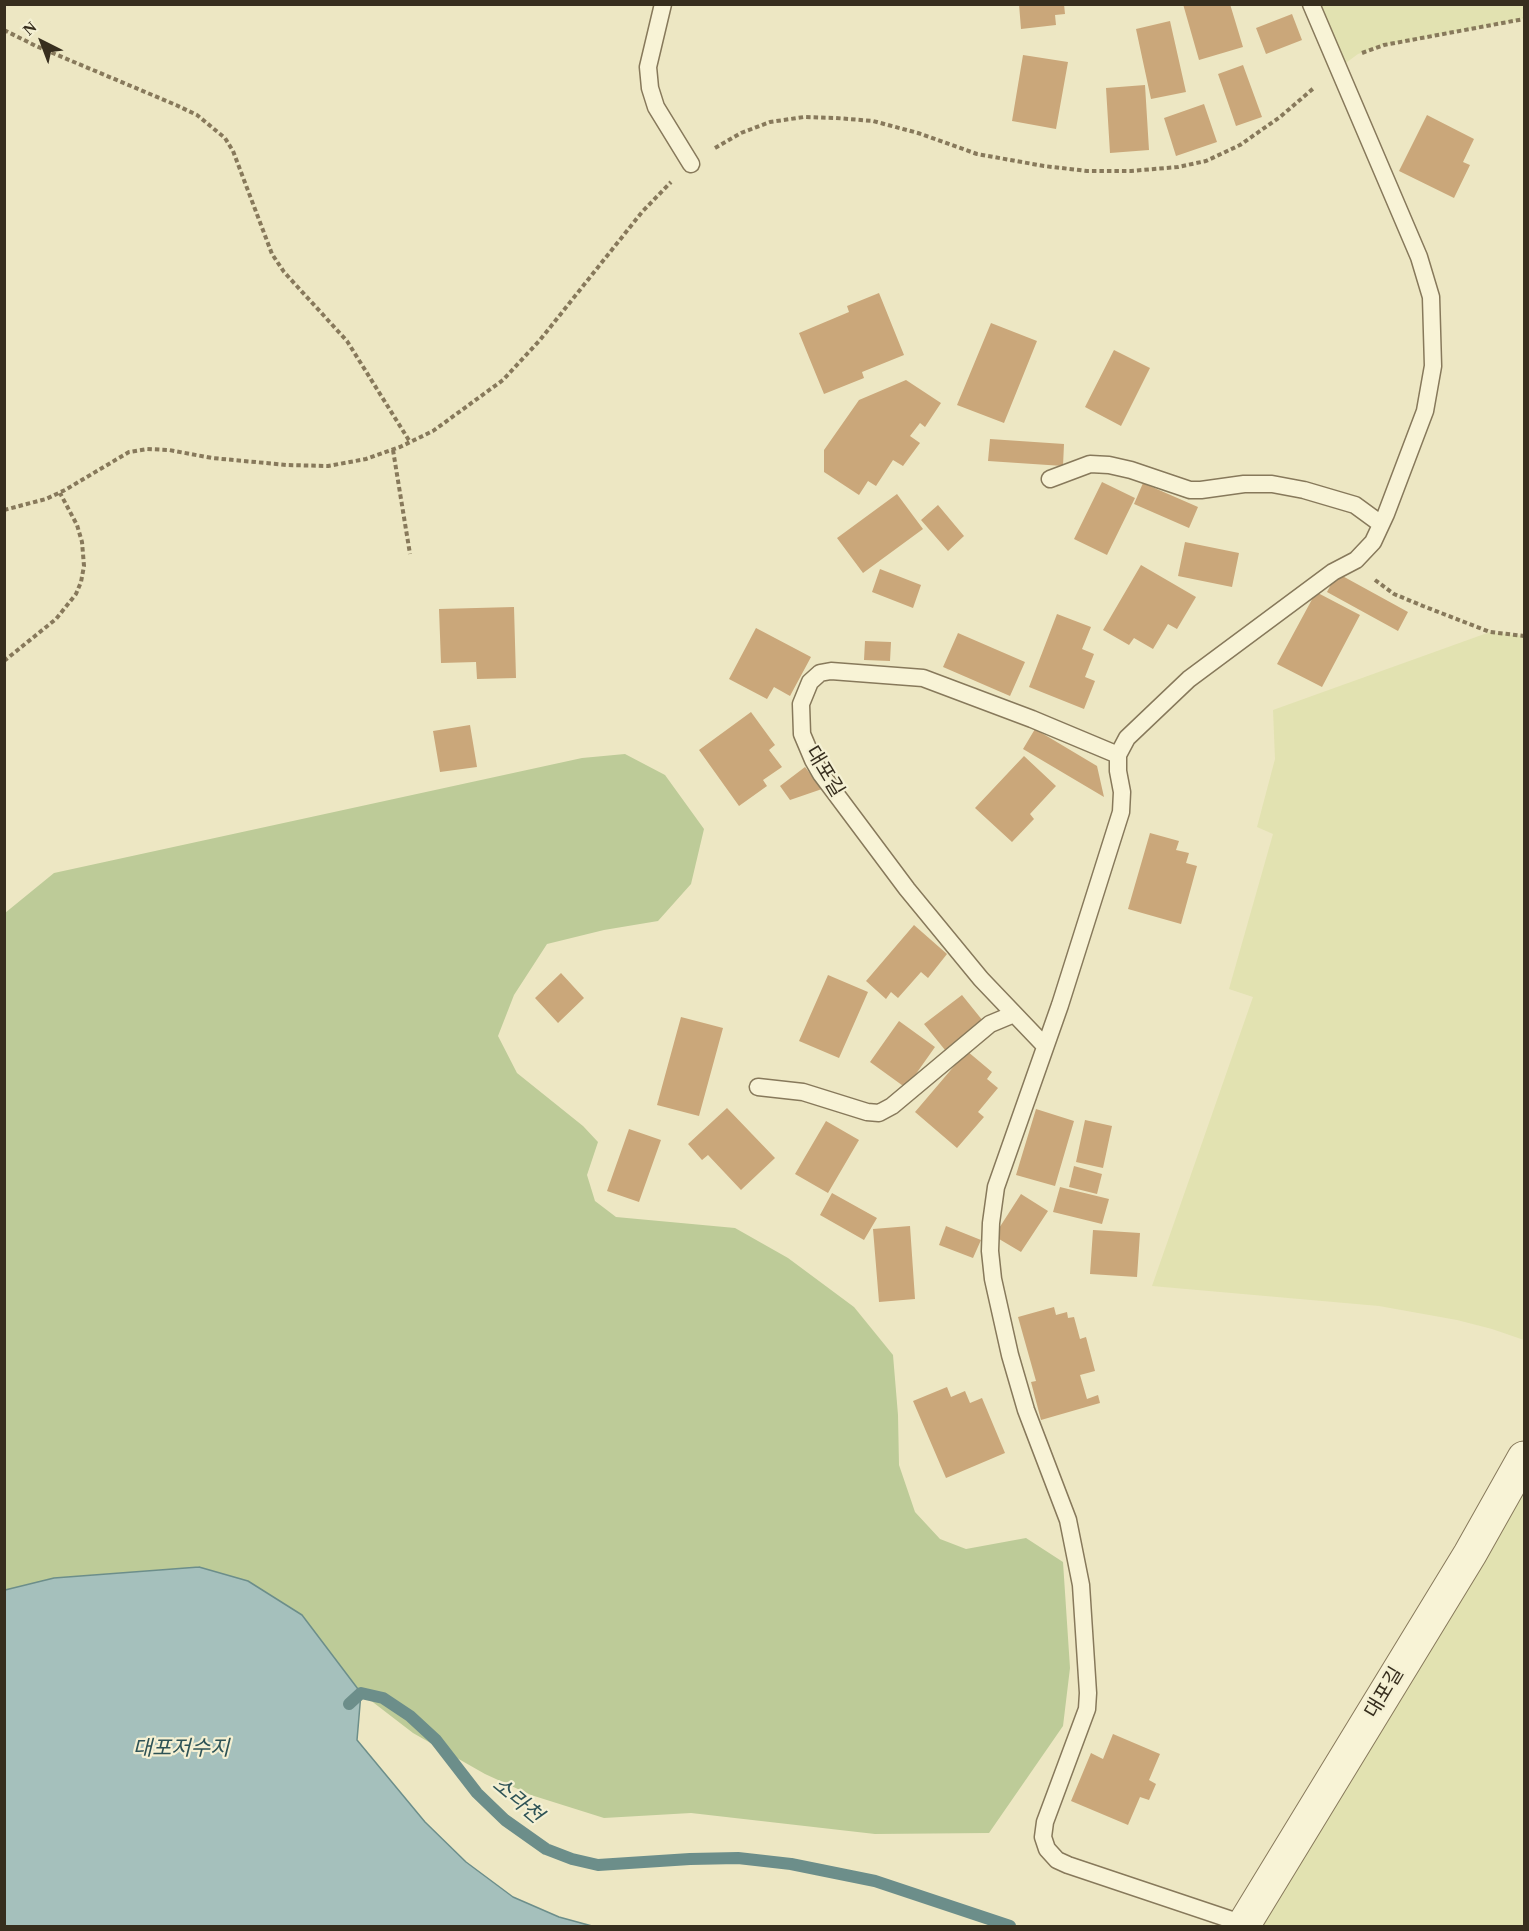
<!DOCTYPE html>
<meta charset="utf-8">
<style>
body{margin:0}
#map{position:relative;width:1529px;height:1931px;overflow:hidden;background:#ede7c3;font-family:"Times New Roman",serif}
canvas{display:block}
.frame{position:absolute;inset:0;border:6px solid #372e1e;pointer-events:none}
.north{position:absolute;left:12px;top:12px;width:60px;height:60px;-webkit-text-stroke:4px #f4f0d3;paint-order:stroke;rotate:318deg;font-size:16px;font-weight:700;line-height:24px;text-align:center;color:#372e1e}
.north::after{content:'';display:block;margin:auto;width:21px;height:27px;background:#372e1e;clip-path:polygon(50% 0,100% 100%,50% 72%,0 100%)}
</style>
<div id="map">
<canvas width="1529" height="1931"></canvas>
<div class="frame"></div>
<div class="north">N</div>
</div>
<script>
const ctx = document.querySelector('canvas').getContext('2d');
ctx.lineJoin = 'round';
function fillPath(path, color) { ctx.fillStyle = color; ctx.fill(path, 'evenodd'); }
const shape = rows => new Path2D(rows.map(r => 'M' + r).join(''));
function strokePath(path, color, width, dash) { ctx.strokeStyle = color; ctx.lineWidth = width; ctx.lineCap = dash ? 'butt' : 'round'; ctx.setLineDash(dash || []); ctx.stroke(path); }
function write(font, color, halo, rows, align = 'center') {
  ctx.font = font + ' "Times New Roman","Noto Sans KR",serif'; ctx.lineWidth = 4.5; ctx.setLineDash([]); ctx.textBaseline = 'middle'; ctx.strokeStyle = halo; ctx.fillStyle = color; for (const [text, x, y, turn = 0] of rows) {
    ctx.save(); ctx.translate(x, y); ctx.rotate((+turn || 0) * Math.PI / 180); ctx.textAlign = isNaN(turn) ? turn : align; if (halo) ctx.strokeText(text, 0, 0); ctx.fillText(text, 0, 0); ctx.restore();
  }
}
fillPath(shape([
 [1311,5,1524,5,1524,19,1384,45,1358,54,1339,68],
 [1490,632,1524,636,1524,1340,1492,1329,1457,1320,1379,1306,1152,1286,1253,997,1229,989,1273,834,1257,827,1275,759,1273,710],
 [1524,1458,1524,1926,1250,1926]
]), '#e2e2b1');
fillPath(shape([
 [625,754,665,775,704,829,691,884,658,921,604,930,547,944,514,995,498,1036,517,1073,583,1126,598,1142,587,1175,595,1201,616,1217,735,1228,788,1258,854,1307,893,1355,898,1415,899,1465,915,1512,940,1539,966,1549,1026,1538,1063,1562,1070,1668,1063,1726,989,1833,875,1834,691,1813,604,1818,531,1795,485,1774,413,1733,361,1693,302,1615,199,1567,54,1578,5,1590,5,913,54,873,582,758]
]), '#bdcb98');
const water = shape([
 [199,1567,248,1581,302,1615,361,1693,357,1740,425,1822,466,1862,513,1897,559,1917,592,1926,5,1926,5,1590,54,1578,199,1567]
]);
fillPath(water, '#a5c0bc');
strokePath(water, '#6c8e8a', 1.5);
strokePath(shape([
 [349,1704,361,1693,383,1698,410,1716,436,1740,477,1793,505,1820,546,1849,572,1859,598,1865,690,1859,738,1858,791,1864,875,1881,1010,1926]
]), '#6c8e8a', 12);
fillPath(shape([
 [1019,4,1064,4,1065,14,1055,15,1056,25,1021,29],
 [1183,4,1230,4,1243,47,1199,60],
 [1292,14,1302,40,1266,54,1256,28],
 [1170,21,1186,92,1151,99,1136,29],
 [1023,55,1068,62,1056,129,1012,121],
 [1243,65,1262,117,1236,126,1218,74],
 [1145,85,1149,150,1110,153,1106,88],
 [1204,104,1217,142,1176,156,1164,118],
 [1427,115,1474,139,1463,162,1470,165,1454,198,1399,171],
 [879,293,904,355,862,372,864,378,824,394,799,333,849,312,847,306],
 [991,323,1037,341,1004,423,957,405],
 [1114,350,1150,368,1121,426,1085,407],
 [906,380,941,403,925,427,920,423,910,436,920,443,903,466,893,460,876,486,868,481,859,495,824,472,824,450,859,400],
 [990,439,1064,444,1063,466,988,461],
 [1102,482,1135,498,1107,555,1074,539],
 [1143,483,1198,507,1189,528,1134,504],
 [897,494,923,529,863,573,837,538],
 [938,505,964,536,948,551,921,520],
 [1185,542,1239,553,1232,587,1178,576],
 [1141,565,1196,597,1177,629,1168,624,1153,649,1134,638,1129,645,1103,630],
 [880,569,921,585,913,608,872,592],
 [1337,573,1408,612,1398,631,1327,592],
 [1316,592,1360,615,1322,687,1277,664],
 [514,607,516,678,477,679,476,662,441,663,439,609],
 [1057,614,1091,627,1082,649,1094,654,1085,677,1095,681,1084,709,1029,687],
 [756,628,811,657,790,696,774,687,767,699,729,679],
 [958,633,1025,662,1010,696,943,667],
 [865,641,891,642,890,661,864,660],
 [751,712,775,745,769,750,782,767,763,780,767,786,739,806,699,750],
 [470,725,477,767,440,772,433,731],
 [1035,729,1097,766,1104,797,1023,749],
 [1024,756,1056,786,1030,814,1034,819,1012,842,975,808],
 [805,767,822,789,790,800,780,786],
 [1150,833,1179,841,1176,850,1189,853,1186,863,1197,866,1181,924,1128,909],
 [914,925,947,954,928,978,921,972,898,998,891,992,886,999,866,981],
 [561,973,584,998,558,1023,535,998],
 [828,975,868,992,839,1058,799,1041],
 [962,995,983,1021,945,1050,924,1024],
 [681,1017,723,1028,699,1116,657,1105],
 [899,1021,935,1047,906,1088,870,1062],
 [967,1051,992,1072,987,1079,998,1088,978,1112,984,1117,957,1148,915,1112],
 [727,1108,775,1158,741,1190,708,1155,702,1160,688,1144],
 [1036,1109,1074,1121,1055,1186,1016,1175],
 [1085,1120,1112,1126,1103,1168,1076,1162],
 [826,1121,859,1140,828,1193,795,1174],
 [629,1129,661,1140,639,1202,607,1191],
 [1074,1166,1102,1174,1097,1194,1069,1187],
 [1060,1187,1109,1199,1102,1224,1053,1212],
 [832,1193,877,1218,864,1240,820,1215],
 [1021,1194,1048,1211,1021,1252,994,1236],
 [910,1226,915,1299,879,1302,873,1229],
 [946,1226,981,1240,973,1258,939,1245],
 [1093,1230,1140,1233,1137,1277,1090,1274],
 [1054,1307,1056,1315,1067,1312,1068,1318,1074,1317,1080,1339,1086,1337,1095,1371,1080,1375,1087,1399,1098,1395,1100,1403,1041,1420,1031,1382,1036,1381,1018,1317],
 [947,1387,951,1397,965,1391,970,1403,982,1398,1005,1453,946,1478,913,1401],
 [1113,1734,1160,1754,1149,1780,1156,1784,1149,1800,1140,1797,1128,1825,1071,1801,1091,1753,1103,1759]
]), '#caa77a');
const service = shape([
 [663,4,648,67,650,88,656,107,691,164],
 [1050,479,1090,464,1109,465,1131,470,1190,490,1201,490,1244,484,1272,484,1304,490,1355,505,1381,524],
 [1045,1046,981,979,907,889,821,774,813,760,802,734,801,704,810,682,820,673,831,671,923,678,1032,719,1118,755],
 [758,1087,803,1092,867,1112,879,1113,892,1106,990,1024,1014,1014],
 [1244,1924,1068,1865,1057,1860,1047,1849,1043,1837,1045,1822,1087,1709,1088,1693,1081,1585,1068,1520,1026,1410,1010,1355,993,1279,990,1251,991,1223,996,1187,1060,1005,1121,812,1122,792,1118,771,1118,755,1127,738,1189,679,1333,572,1356,560,1373,542,1386,514,1425,411,1433,366,1431,297,1419,257,1311,4]
]);
const tertiary = shape([
 [1243,1926,1470,1554,1524,1458]
]);
strokePath(service, '#87795b', 19);
strokePath(tertiary, '#87795b', 35);
strokePath(shape([
 [4,30,36,46,176,105,197,115,225,138,233,151,272,254,284,272,347,341,410,442],
 [1362,53,1384,45,1524,19],
 [715,148,741,133,770,122,804,117,836,118,873,121,918,133,977,154,1044,166,1087,171,1131,171,1178,167,1206,161,1240,145,1280,117,1315,87],
 [393,450,410,554],
 [4,510,46,499,65,490,129,452,147,449,169,450,212,458,287,465,328,466,366,459,400,447,433,431,503,380,540,340,642,212,671,182],
 [1375,580,1394,594,1423,606,1490,632,1524,636],
 [4,661,56,619,76,594,81,582,84,566,82,542,77,525,60,493]
]), '#87795b', 4, [4.5, 3]);
strokePath(service, '#f8f3d6', 16);
strokePath(tertiary, '#f8f3d6', 33);
write('20px', '#372e1e', '#f4f0d3', [
 ["대포길",824,772,59],
 ["대포길",1385,1693,-59]
]);
write('italic 21px', '#2e5356', '#f4f0d3', [
 ["대포저수지",181,1749],
 ["소라천",517,1801,40]
]);
</script>
